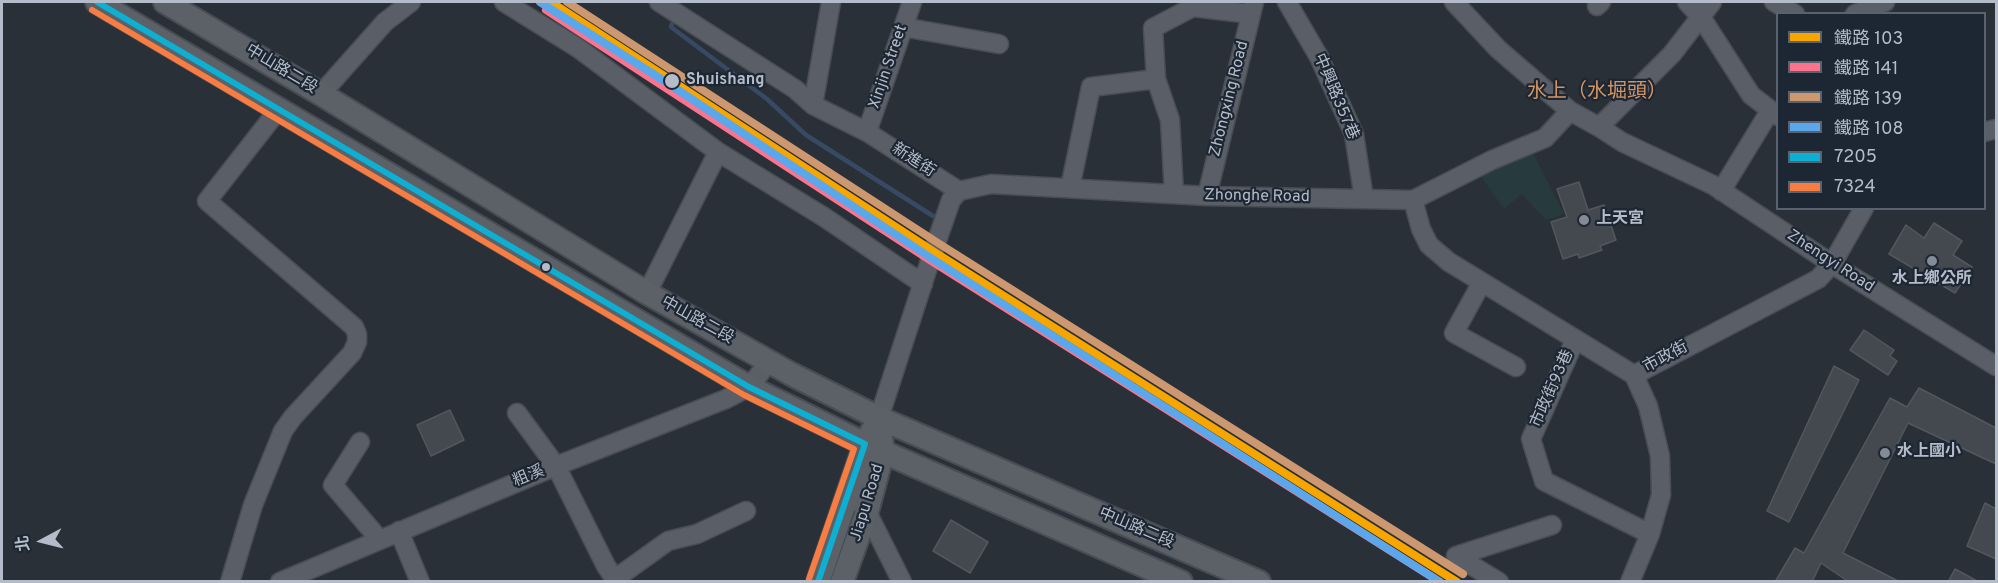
<!DOCTYPE html>
<meta charset="utf-8">
<style>
body{margin:0}
#map{position:relative;width:1998px;height:583px;overflow:hidden;background:#2a3038;font-family:Overpass,"Noto Sans TC",sans-serif}
canvas{display:block}
.frame{position:absolute;inset:0;border:3px solid #b4bcc9;pointer-events:none}
.legend{position:absolute;left:1776px;top:12px;width:210px;height:198px;box-sizing:border-box;background:#1d2633;border:2px solid #59626f;margin:0;padding:8px 10px;list-style:none;font-size:18px;color:#b4bcc9}
.legend li{display:flex;align-items:center;gap:12px;height:30px}
.legend b{width:30px;border:2px solid #59626f}
.north{position:absolute;left:12px;top:511px;width:60px;height:60px;-webkit-text-stroke:4px #1d2633;paint-order:stroke;rotate:263deg;font-size:16px;font-weight:700;line-height:24px;text-align:center;color:#b4bcc9}
.north::after{content:'';display:block;margin:auto;width:21px;height:27px;background:#b4bcc9;clip-path:polygon(50% 0,100% 100%,50% 72%,0 100%)}
</style>
<div id="map">
<canvas width="1998" height="583"></canvas>
<div class="frame"></div>
<ul class="legend">
<li><b style="height:8px;background:#f7a600"></b>鐵路 103</li>
<li><b style="height:8px;background:#fc738d"></b>鐵路 141</li>
<li><b style="height:8px;background:#cd976f"></b>鐵路 139</li>
<li><b style="height:8px;background:#5aa8eb"></b>鐵路 108</li>
<li><b style="height:8px;background:#0dafd3"></b>7205</li>
<li><b style="height:8px;background:#f77d43"></b>7324</li>
</ul>
<div class="north">北</div>
</div>
<script>
const ctx = document.querySelector('canvas').getContext('2d');
ctx.lineJoin = 'round';
function fillPath(path, color) { ctx.fillStyle = color; ctx.fill(path, 'evenodd'); }
const shape = rows => new Path2D(rows.map(r => 'M' + r).join(''));
function strokePath(path, color, width, dash) { ctx.strokeStyle = color; ctx.lineWidth = width; ctx.lineCap = dash ? 'butt' : 'round'; ctx.setLineDash(dash || []); ctx.stroke(path); }
function write(font, color, halo, rows, align = 'center') {
  ctx.font = font + ' Overpass,"Noto Sans TC",sans-serif'; ctx.lineWidth = 4.5; ctx.setLineDash([]); ctx.textBaseline = 'middle'; ctx.strokeStyle = halo; ctx.fillStyle = color; for (const [text, x, y, turn = 0] of rows) {
    ctx.save(); ctx.translate(x, y); ctx.rotate((+turn || 0) * Math.PI / 180); ctx.textAlign = isNaN(turn) ? turn : align; if (halo) ctx.strokeText(text, 0, 0); ctx.fillText(text, 0, 0); ctx.restore();
  }
}
fillPath(shape([
 [1531,149,1564,214,1546,220,1522,194,1504,209,1477,171]
]), '#273a3e');
strokePath(shape([
 [672,24,671,27,767,99,806,135,933,216]
]), '#384963', 4.5);
const building = shape([
 [1579,182,1588,210,1604,205,1616,240,1600,246,1602,250,1579,258,1578,254,1563,259,1551,222,1567,217,1557,189,1579,182],
 [1934,223,1962,241,1953,255,1972,267,1955,293,1889,254,1906,225,1924,238,1934,223],
 [1864,330,1894,350,1890,356,1897,361,1888,375,1850,350,1864,330],
 [1834,366,1859,380,1789,522,1767,511,1834,366],
 [1919,388,1996,428,1996,464,1908,423,1843,553,1900,582,1849,582,1821,563,1812,582,1775,582,1795,548,1804,553,1890,398,1907,407,1919,388],
 [450,410,464,440,431,456,417,425,450,410],
 [1985,503,1996,509,1996,559,1967,546,1985,503],
 [951,520,988,542,970,573,933,551,951,520],
 [1955,569,1979,582,1948,582,1955,569]
]);
fillPath(building, '#444950');
strokePath(building, '#52575f', 1.5);
const minor = shape([
 [504,2,578,48,718,152,824,217,923,284],
 [659,2,795,89,813,105,867,132,959,191],
 [1192,2,1193,7,1251,14],
 [1287,2,1319,57,1354,134,1364,199],
 [1454,2,1498,49,1570,111],
 [1687,2,1701,17,1751,95,1778,116],
 [1774,2,1795,14],
 [1597,6,1601,2],
 [1855,14,1885,2],
 [903,27,999,44],
 [321,94,385,22,411,2],
 [813,105,831,2],
 [1599,127,1622,142,1713,185,1832,264,1996,366],
 [867,132,912,2],
 [1984,132,1996,129],
 [1070,188,1091,87,1156,79],
 [1721,191,1770,111],
 [1174,194,1170,120,1156,79,1153,28,1193,7],
 [1207,196,1254,2],
 [1413,200,1421,229,1429,245,1449,262,1634,375,1818,279,1832,264,1864,208],
 [1482,282,1454,333,1516,367],
 [647,293,718,152],
 [1575,340,1531,439,1544,481,1650,534],
 [517,413,556,466,606,566,617,582],
 [879,418,931,258,951,200,959,191,991,184,1207,196,1413,200,1492,160,1545,138,1570,111,1599,127,1672,54,1712,2],
 [360,442,333,485,379,539],
 [851,489,867,512,902,582],
 [399,531,420,582],
 [615,579,668,541,697,534,746,511],
 [230,582,253,505,283,431,293,417,352,353,357,342,357,334,354,327,207,201,279,109],
 [280,582,556,466,726,399,749,387,769,362],
 [1499,582,1456,556,1552,525],
 [1630,582,1650,534,1661,495,1660,456,1648,406,1634,375]
]);
const major = shape([
 [97,2,749,387,865,444,1181,582],
 [165,2,321,94,647,293,791,374,879,418,1259,582],
 [818,582,865,444,872,431],
 [842,582,867,512,883,452,881,437]
]);
strokePath(minor, '#484c53', 21);
strokePath(major, '#484c55', 26);
strokePath(minor, '#5a5e66', 18);
strokePath(major, '#5c6168', 22);
strokePath(shape([
 [97,2,749,387,865,444,818,582]
]), '#0dafd3', 6);
strokePath(shape([
 [92,10,744,395,854,449,809,579]
]), '#f77d43', 6);
strokePath(shape([
 [551,2,933,251,1457,582]
]), '#f7a600', 8);
strokePath(shape([
 [546,10,928,259,1440,582]
]), '#fc738d', 8);
strokePath(shape([
 [567,2,938,243,1463,574]
]), '#cd976f', 8);
strokePath(shape([
 [540,2,669,84,931,258,1440,582]
]), '#5aa8eb', 8);
for (const [x, y, r, color] of [
 [672,81,8,"#b4bcc9"],
 [1584,220,6,"#848b96"],
 [1932,261,6,"#848b96"],
 [546,267,5,"#b4bcc9"],
 [1885,453,6,"#848b96"]
]) { const dot = new Path2D(); dot.arc(x, y, r, 0, 2 * Math.PI); ctx.fillStyle = color; ctx.fill(dot); strokePath(dot, '#1d2633', 2); }
write('16px', '#b4bcc9', '#1d2633', [
 ["Xinjin Street",889,67,-71],
 ["中山路二段",281,70,31],
 ["中興路357巷",1335,97,67],
 ["Zhongxing Road",1230,99,-76],
 ["新進街",913,161,33],
 ["Zhonghe Road",1257,197,1],
 ["Zhengyi Road",1830,262,33],
 ["中山路二段",697,321,29],
 ["市政街",1666,358,-28],
 ["市政街93巷",1553,389,-66],
 ["粗溪",529,477,-22],
 ["Jiapu Road",868,503,-73],
 ["中山路二段",1136,529,23]
]);
write('bold 16px', '#b4bcc9', '#1d2633', [
 ["Shuishang",686,81]
], 'left');
write('bold 16px', '#b4bcc9', '#1d2633', [
 ["上天宮",1596,220],
 ["水上鄉公所",1932,280,"center"],
 ["水上國小",1897,453]
], 'left');
write('20px', '#d59563', '#1d2633', [
 ["水上（水堀頭）",1597,93]
]);
</script>
